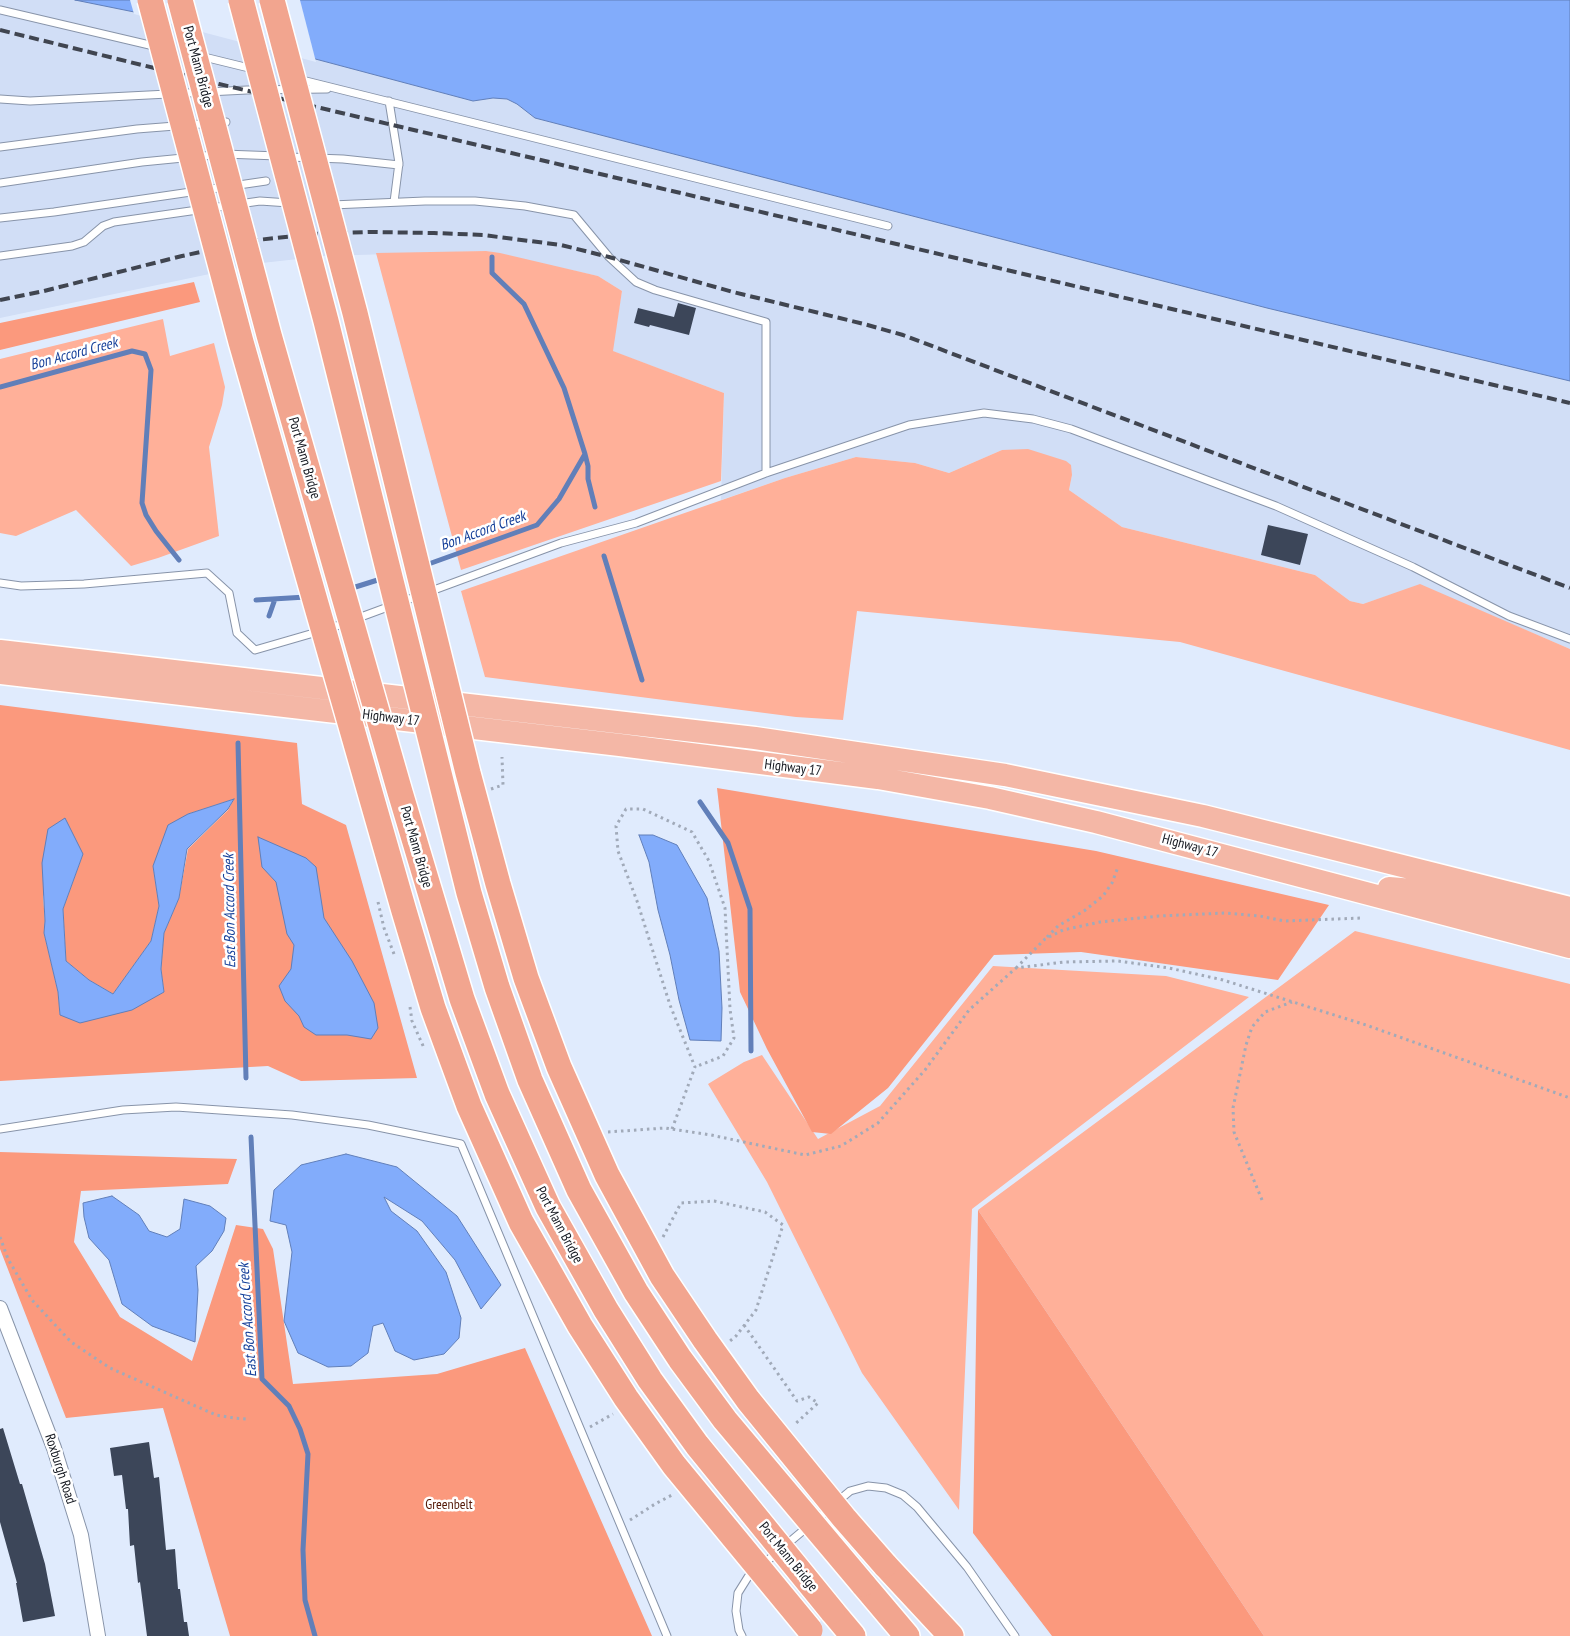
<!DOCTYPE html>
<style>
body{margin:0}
canvas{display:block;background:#e0ebfd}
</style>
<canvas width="1570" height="1636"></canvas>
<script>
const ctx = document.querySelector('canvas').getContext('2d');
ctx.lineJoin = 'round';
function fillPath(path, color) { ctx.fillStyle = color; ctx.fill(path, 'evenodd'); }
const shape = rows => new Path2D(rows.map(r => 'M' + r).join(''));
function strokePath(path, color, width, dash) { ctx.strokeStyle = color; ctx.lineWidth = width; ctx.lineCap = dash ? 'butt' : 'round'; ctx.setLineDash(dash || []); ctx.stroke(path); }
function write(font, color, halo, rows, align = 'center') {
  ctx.font = font + ' "PT Sans Narrow",sans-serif'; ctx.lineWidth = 5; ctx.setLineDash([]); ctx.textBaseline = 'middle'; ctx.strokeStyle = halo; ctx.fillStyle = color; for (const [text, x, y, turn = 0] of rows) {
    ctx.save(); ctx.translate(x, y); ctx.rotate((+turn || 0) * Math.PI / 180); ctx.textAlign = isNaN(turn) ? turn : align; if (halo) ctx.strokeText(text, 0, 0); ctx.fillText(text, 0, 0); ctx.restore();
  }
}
fillPath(shape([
 [0,0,75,0,154,16,473,101,493,98,507,99,517,104,535,118,1267,308,1570,381,1570,649,1420,585,1363,604,1350,601,1315,575,1122,527,1069,490,1072,475,1002,450,949,473,915,463,856,457,785,478,721,500,724,393,612,351,622,291,598,276,486,251,325,256,262,263,0,318]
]), '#d1def6');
fillPath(shape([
 [486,251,500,253,598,276,622,291,613,351,724,393,721,481,461,570,376,253],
 [163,319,170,356,214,343,225,387,222,405,209,447,219,536,158,558,131,566,76,510,16,536,0,533,0,359],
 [1028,449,1066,461,1071,465,1072,475,1069,490,1122,527,1315,575,1350,601,1363,604,1420,584,1570,649,1570,750,1180,642,857,611,843,720,796,717,485,677,461,591,785,478,856,457,915,463,949,473,1002,450],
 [1355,931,1570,984,1570,1636,1264,1636,978,1210],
 [993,966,1166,976,1249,997,972,1209,959,1510,862,1373,767,1182,708,1084,744,1062,762,1055,818,1139,880,1106]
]), '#ffb099');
fillPath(shape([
 [194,282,200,302,0,350,0,323],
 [0,705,297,743,302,804,346,825,417,1078,301,1081,268,1066,0,1081],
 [234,799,228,810,188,849,179,898,164,933,161,969,164,992,60,1015,58,992,44,933,45,921,43,896,83,854,63,909,66,961,89,980,113,994,151,941,159,906,153,866,188,814],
 [717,788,1096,851,1329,905,1278,980,1081,952,994,955,888,1088,831,1134,812,1132,767,1049,740,992],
 [0,1152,237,1159,228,1184,81,1191,74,1242,120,1317,192,1361,236,1225,263,1229,273,1249,293,1384,437,1374,525,1348,652,1636,230,1636,163,1408,66,1418,0,1249],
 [978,1210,1264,1636,1052,1636,973,1533]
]), '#fb997d');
const water = shape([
 [75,0,1570,0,1570,381,1267,308,535,118,517,104,507,99,493,98,473,101,154,16,75,0],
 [234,799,228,809,187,849,179,898,164,933,161,969,164,992,132,1010,80,1023,60,1015,58,992,44,933,45,921,42,863,48,829,65,818,83,854,63,909,66,961,89,980,113,994,151,941,159,906,153,866,168,825,188,814,234,799],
 [639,835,653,835,677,845,707,898,719,951,722,1008,721,1041,690,1040,679,1000,670,955,658,910,649,862,639,835],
 [258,837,306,858,316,867,324,918,352,961,374,1003,378,1028,371,1039,347,1035,316,1035,304,1027,299,1016,285,1001,279,986,291,969,294,945,287,934,276,882,262,867,258,837],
 [346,1154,397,1167,457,1216,501,1285,481,1309,455,1260,422,1221,384,1197,391,1211,417,1231,446,1272,461,1318,459,1338,444,1354,414,1360,395,1351,383,1323,373,1326,368,1353,351,1366,328,1367,298,1353,284,1321,292,1252,286,1225,270,1221,274,1190,301,1165,346,1154],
 [112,1196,139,1215,149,1231,167,1237,180,1229,184,1199,210,1206,226,1218,224,1231,212,1251,196,1266,198,1290,195,1342,152,1326,122,1304,109,1260,89,1238,84,1217,83,1203,112,1196]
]);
fillPath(water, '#82acfb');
strokePath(water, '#617fb9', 1);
fillPath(shape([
 [130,0,300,0,316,62,134,14]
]), '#e0ebfd');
strokePath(shape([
 [0,387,132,351,145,354,151,370,142,503,146,515,156,531,179,560],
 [585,454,588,466,588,479,595,507],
 [604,556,642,680],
 [423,566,537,525,559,499,585,454,564,388,524,304,492,273,492,257],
 [349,589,384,578],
 [256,600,306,597],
 [269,616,275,599],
 [238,743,246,1078],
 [700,802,728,843,750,909,751,1051],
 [251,1137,262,1379,289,1406,300,1429,308,1454,303,1550,305,1600,315,1636]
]), '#617fb9', 5);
fillPath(shape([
 [678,303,696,308,689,335,650,325,649,327,634,323,638,308,674,317],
 [1268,525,1308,534,1300,565,1261,555],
 [3,1428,20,1484,22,1484,45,1564,55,1616,23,1622,16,1583,17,1583,0,1522,0,1429],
 [149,1442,154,1478,159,1477,166,1550,175,1549,178,1589,180,1589,184,1622,187,1622,189,1636,147,1636,140,1582,138,1583,134,1545,130,1546,128,1509,126,1509,122,1475,114,1476,110,1448]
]), '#3c4659');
const service = shape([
 [0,10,158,47],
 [200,56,253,69],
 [298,79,888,226],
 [0,99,30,101,247,90,327,89],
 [389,101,399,163,394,202],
 [0,147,137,129,226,122],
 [288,157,343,159,399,165],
 [0,183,142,162,224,154,278,156],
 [332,205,425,201,475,201,525,206,574,215,609,257,636,282,655,290,766,322,766,473],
 [0,218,54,212,266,181],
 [0,256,72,246,84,242,103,226,114,222,260,201,289,203],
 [0,583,21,586,84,584,207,573,229,593,237,633,255,650,331,628,561,543,636,523,766,473,909,425,984,413,1033,419,1071,429,1276,506,1413,567,1509,616,1570,639],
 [0,1129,123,1110,176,1107,292,1115,368,1125,461,1144,667,1636],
 [742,1636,739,1630,736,1611,738,1593,748,1577,850,1491,868,1486,886,1488,903,1495,917,1507,967,1567,1015,1636]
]);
const minor = shape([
 [0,1308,54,1448,81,1535,98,1636]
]);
const trunk = shape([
 [0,651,755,738,1005,775,1203,816,1570,908],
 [0,673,620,745,878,778,990,798,1096,822,1570,947],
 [1389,888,1424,891,1570,928]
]);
const motorway = shape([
 [885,1565,951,1636],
 [863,1584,907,1636],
 [832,1611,853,1636]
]);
strokePath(service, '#8894a9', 9);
strokePath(minor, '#8894a9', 16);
strokePath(trunk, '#fff', 25);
strokePath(motorway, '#fff', 28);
strokePath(shape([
 [491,789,503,785,502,757],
 [378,902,384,928,394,954],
 [1047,937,1058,926,1084,911,1103,896,1112,883,1118,867],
 [1016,968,1045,939,1063,930,1100,922,1159,916,1225,913,1260,916,1284,921,1361,918],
 [410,1007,412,1021,424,1048],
 [672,1129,695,1067,670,1005,637,901,618,851,616,826,626,809,643,809,692,832,709,861,725,908,730,1009,734,1038,723,1056,695,1067],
 [608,1132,665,1128,711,1135,805,1155,841,1146,878,1123,925,1070,969,1010,1016,968,1064,962,1118,961,1169,968,1223,980,1366,1025,1570,1098],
 [1262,1200,1234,1132,1233,1108,1246,1045,1252,1027,1265,1012,1292,1002],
 [0,1237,8,1259,32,1300,71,1342,110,1368,216,1415,234,1418,247,1419],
 [663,1237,681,1203,714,1201,765,1212,783,1225,756,1310,736,1336,730,1341],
 [744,1325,797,1401,809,1397,818,1403,794,1425],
 [590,1427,613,1414],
 [630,1520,655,1504,672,1495]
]), '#a1aab9', 3, [2.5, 4]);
strokePath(service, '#fff', 7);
strokePath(minor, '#fff', 14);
strokePath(trunk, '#f4b7a6', 22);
strokePath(motorway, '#f2a58f', 25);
strokePath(shape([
 [0,30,219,84,1570,403],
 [0,300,44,291,182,256,257,240,314,234,370,232,434,233,483,235,561,245,609,257,733,292,864,324,903,335,1570,588]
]), '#404550', 4, [10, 5]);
const motorwayBridge = shape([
 [150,0,241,342,404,911,433,1008,469,1106,521,1222,580,1326,626,1398,674,1465,810,1630],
 [180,0,269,335,400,792,462,999,497,1094,548,1207,606,1310,650,1380,697,1445,832,1611],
 [241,0,326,321,469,893,497,987,530,1080,579,1190,636,1292,680,1359,725,1420,863,1584],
 [272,0,355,313,468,773,498,884,526,978,559,1067,607,1175,662,1276,705,1340,748,1400,844,1518,885,1565]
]);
strokePath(motorwayBridge, '#fff', 28, []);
strokePath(motorwayBridge, '#f2a58f', 25);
write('14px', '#13171f', '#fff', [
 ["Port Mann Bridge",198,67,75],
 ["Port Mann Bridge",304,458,74],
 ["Highway 17",391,718,7],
 ["Highway 17",793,768,7],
 ["Highway 17",1190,846,15],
 ["Port Mann Bridge",416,847,74],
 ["Port Mann Bridge",559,1225,62],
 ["Roxburgh Road",60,1469,72],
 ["Port Mann Bridge",788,1557,51]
]);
write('14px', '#541907', '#fff', [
 ["Greenbelt",449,1505]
]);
write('italic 15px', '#153f99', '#fff', [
 ["Bon Accord Creek",74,354,-15],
 ["Bon Accord Creek",483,531,-20],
 ["East Bon Accord Creek",230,911,-91],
 ["East Bon Accord Creek",248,1320,-94]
]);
</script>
